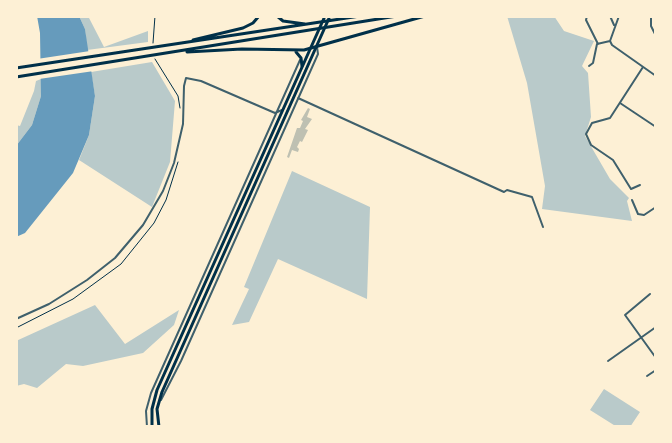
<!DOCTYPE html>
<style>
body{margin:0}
#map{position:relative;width:672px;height:443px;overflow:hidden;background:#fdf0d5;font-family:Poppins,sans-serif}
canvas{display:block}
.frame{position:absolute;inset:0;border:18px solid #fdf0d5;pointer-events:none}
</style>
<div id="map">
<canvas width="672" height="443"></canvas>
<div class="frame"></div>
</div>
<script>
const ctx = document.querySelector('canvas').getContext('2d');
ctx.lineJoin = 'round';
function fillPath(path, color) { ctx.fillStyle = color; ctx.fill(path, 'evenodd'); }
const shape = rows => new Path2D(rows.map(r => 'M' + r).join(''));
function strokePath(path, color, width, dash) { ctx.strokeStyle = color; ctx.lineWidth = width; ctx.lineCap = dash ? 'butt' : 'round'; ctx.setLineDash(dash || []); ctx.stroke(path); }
fillPath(shape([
 [79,16,88,16,104,47,148,31,148,42,87,50,85,29],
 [507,16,554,16,564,31,594,41,582,66,588,73,591,117,585,136,610,179,629,198,627,201,632,221,542,209,545,186,527,83],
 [152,62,175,101,170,162,152,207,79,160,89,135,95,96,91,72],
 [41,79,41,96,32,125,16,146,16,125,20,126,34,91,36,81],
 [292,171,370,207,367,299,278,259,249,322,232,325,249,289,244,287],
 [95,305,125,344,179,310,174,325,143,353,83,366,66,364,37,388,24,384,16,386,16,341],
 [604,389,640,412,630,427,617,427,590,410]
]), '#b9caca');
fillPath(shape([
 [37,16,79,16,85,29,95,96,89,135,73,173,25,233,16,237,16,146,32,125,41,96,40,33]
]), '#669bbc');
fillPath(shape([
 [90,51,94,71,39,79,37,59]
]), '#fdf0d5');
fillPath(shape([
 [308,108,310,109,307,117,312,119,305,129,308,130,302,142,300,141,297,147,299,149,298,152,292,150,289,158,287,157,297,128,300,128,303,121,301,120]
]), '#bec0b2');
strokePath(shape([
 [153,43,155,16],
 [155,59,178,96,180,108],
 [16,328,73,299,121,264,154,223,166,200,178,162]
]), '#003049', 1);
strokePath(shape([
 [587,16,586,20,598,44],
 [610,16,614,25],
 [651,16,651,26,656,36],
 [610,41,612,45,656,76],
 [610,41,619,16],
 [589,66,593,63,597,44,610,41],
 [298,98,504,192,507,190,532,197,543,227],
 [620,103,656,127],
 [640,185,631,189,613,160,591,145,586,134,592,123,610,118,643,67],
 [632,200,638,214,644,215,656,207],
 [650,294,625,315,656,358],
 [16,319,49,304,87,280,115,258,143,225,163,191,174,163,183,124,184,86,186,78,201,81,275,113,282,110],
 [608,361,656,327],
 [647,376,656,370],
 [161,400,181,361,318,54,317,47],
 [147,427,146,411,151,393,300,60]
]), '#3f606c', 2);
strokePath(shape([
 [152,427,152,409,157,390,325,16],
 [159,427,157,409,162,392,330,16]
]), '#003049', 3);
strokePath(shape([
 [277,16,283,21,305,24],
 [193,40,243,28,253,23,259,16],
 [187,52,242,49,304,50,425,16],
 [296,52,301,58,302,66],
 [16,68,360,16],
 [16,77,397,16]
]), '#003049', 3);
</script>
